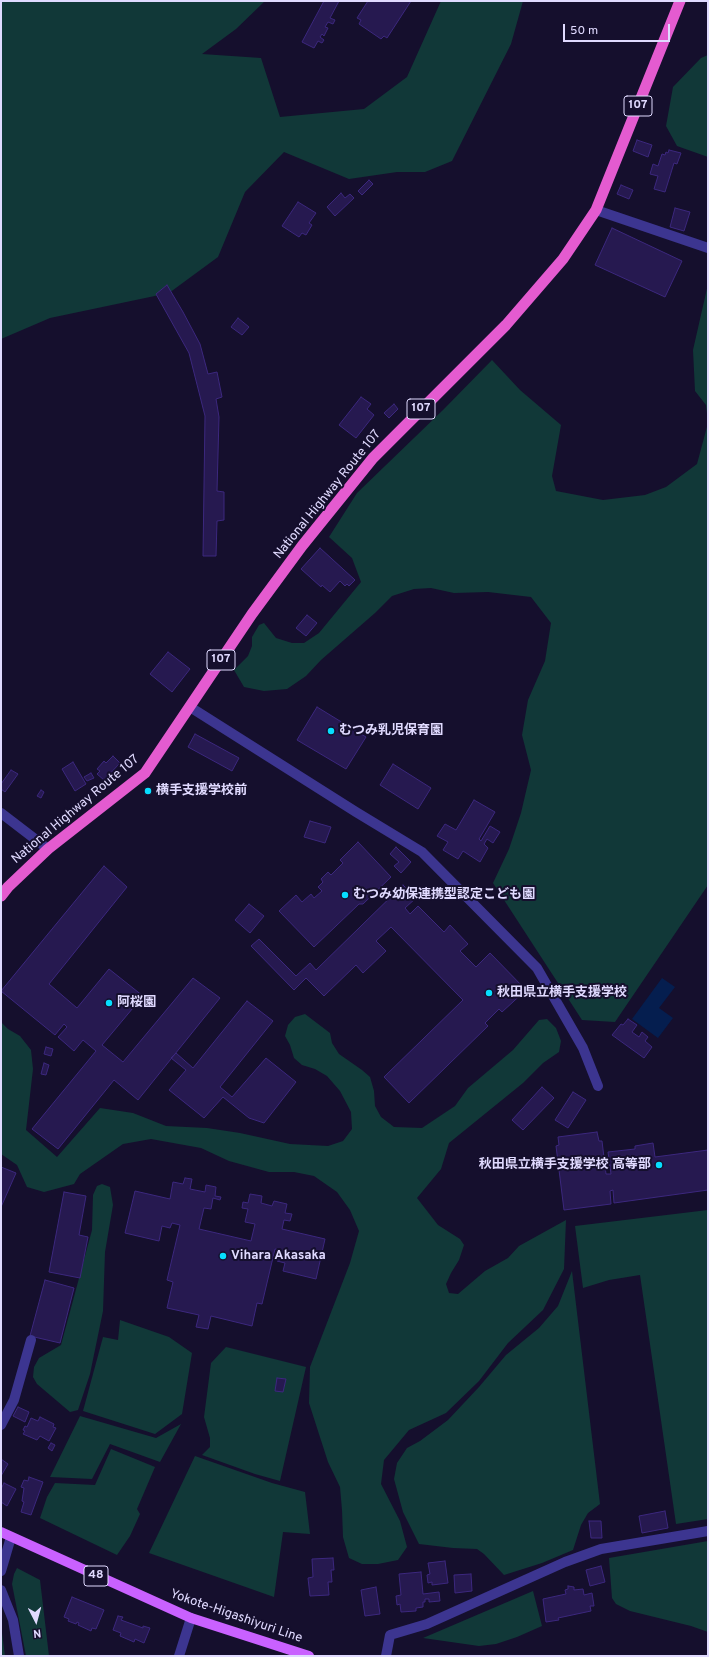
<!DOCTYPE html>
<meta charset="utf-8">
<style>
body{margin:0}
#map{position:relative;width:709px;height:1657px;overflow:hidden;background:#150f2d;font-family:Overpass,sans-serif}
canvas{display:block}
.frame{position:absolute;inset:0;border:2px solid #e0daff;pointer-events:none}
.north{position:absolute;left:16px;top:1601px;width:40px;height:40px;-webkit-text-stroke:3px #150f2d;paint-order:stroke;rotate:174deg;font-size:11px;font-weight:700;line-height:16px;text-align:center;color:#e0daff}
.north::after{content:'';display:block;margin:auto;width:14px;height:18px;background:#e0daff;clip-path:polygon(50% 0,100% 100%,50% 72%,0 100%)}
.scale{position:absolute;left:563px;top:24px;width:107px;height:18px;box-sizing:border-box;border:2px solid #e0daff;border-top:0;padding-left:5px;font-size:12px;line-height:14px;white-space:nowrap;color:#e0daff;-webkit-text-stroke:3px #150f2d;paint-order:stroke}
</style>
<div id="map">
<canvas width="709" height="1657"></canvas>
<div class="frame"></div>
<div class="north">N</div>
<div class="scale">50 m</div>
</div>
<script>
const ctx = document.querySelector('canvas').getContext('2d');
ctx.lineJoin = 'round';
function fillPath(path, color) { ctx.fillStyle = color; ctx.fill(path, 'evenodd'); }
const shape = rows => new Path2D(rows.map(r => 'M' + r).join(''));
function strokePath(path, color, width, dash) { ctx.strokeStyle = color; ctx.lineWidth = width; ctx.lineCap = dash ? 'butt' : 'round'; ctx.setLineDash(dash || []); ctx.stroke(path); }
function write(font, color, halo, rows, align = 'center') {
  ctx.font = font + ' Overpass,"Noto Sans JP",sans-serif'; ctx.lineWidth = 4; ctx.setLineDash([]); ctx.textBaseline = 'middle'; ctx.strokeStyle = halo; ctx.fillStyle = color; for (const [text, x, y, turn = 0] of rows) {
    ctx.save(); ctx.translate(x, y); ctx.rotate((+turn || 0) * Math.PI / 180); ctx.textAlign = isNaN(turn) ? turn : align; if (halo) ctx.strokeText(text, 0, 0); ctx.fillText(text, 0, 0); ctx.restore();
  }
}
fillPath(shape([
 [1,1,265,1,236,29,202,54,261,58,280,117,364,109,407,77,441,1,523,1,511,44,452,161,425,172,397,172,349,179,284,152,245,192,218,257,169,293,50,318,1,339],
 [708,55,708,157,677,146,666,126,673,87,701,58],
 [708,284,708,885,615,1022,582,1020,493,883,509,849,521,813,531,770,522,735,528,700,545,661,551,623,531,597,488,592,454,593,431,588,414,589,392,596,375,613,321,660,306,676,287,689,264,691,244,687,234,670,248,656,252,646,252,637,259,625,264,623,276,638,292,643,304,643,319,633,361,582,352,558,329,537,357,493,443,410,492,360,520,390,561,425,552,476,556,491,603,500,645,495,666,487,697,464,708,423,706,405,695,391,693,350],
 [305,1014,330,1033,332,1043,339,1054,362,1070,370,1077,374,1091,375,1106,381,1117,394,1127,422,1128,455,1106,468,1088,513,1050,539,1020,547,1019,556,1028,561,1041,559,1052,543,1063,523,1083,449,1143,441,1169,417,1198,438,1225,460,1239,464,1245,459,1260,451,1273,446,1284,449,1293,458,1294,485,1271,508,1258,519,1246,566,1220,564,1269,543,1310,508,1343,479,1381,446,1413,409,1430,384,1460,381,1484,400,1521,407,1547,398,1560,378,1564,362,1564,349,1558,343,1537,342,1510,340,1487,328,1462,309,1403,310,1367,350,1263,359,1231,350,1210,337,1192,314,1176,294,1172,269,1172,229,1161,201,1148,151,1139,123,1144,80,1174,74,1184,44,1192,27,1187,17,1165,1,1154,1,1022,8,1029,20,1036,31,1050,33,1069,26,1130,57,1157,100,1108,133,1113,166,1126,207,1128,240,1133,290,1144,328,1146,343,1141,352,1129,351,1112,340,1091,327,1076,315,1069,302,1065,294,1058,290,1045,285,1036,288,1025,295,1017],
 [102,1184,110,1187,113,1205,105,1252,103,1311,90,1374,78,1410,70,1412,37,1384,33,1377,34,1367,39,1358,61,1345,92,1230,93,1195,97,1186],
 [708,1210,708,1519,676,1524,640,1275,609,1280,583,1288,575,1226],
 [572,1271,600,1504,588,1513,581,1525,573,1550,542,1563,504,1575,484,1554,477,1549,453,1548,419,1544,403,1512,394,1479,397,1463,407,1448,420,1441,448,1420,479,1387,506,1355,539,1328,558,1306],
 [120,1320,169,1337,192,1353,182,1414,155,1434,83,1411,103,1337,118,1340],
 [226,1347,306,1367,280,1481,255,1474,202,1455,210,1447,210,1438,204,1417,211,1363],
 [80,1416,156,1438,181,1424,160,1462,110,1444,92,1479,50,1477],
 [111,1449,155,1467,137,1509,140,1514,130,1536,117,1555,40,1518,47,1497,55,1483,95,1485],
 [195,1456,272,1483,305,1492,310,1534,283,1532,274,1597,149,1553],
 [708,1541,708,1632,691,1626,630,1611,616,1604,612,1598,609,1558],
 [17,1568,40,1580,49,1656,26,1656,12,1584,14,1574],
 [533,1591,542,1626,517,1637,496,1644,479,1646,423,1638],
 [1,1621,1,1625,5,1656,1,1656]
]), '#113838');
fillPath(shape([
 [662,978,675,987,659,1008,673,1018,658,1038,632,1019]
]), '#051e4f');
const building = shape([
 [324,1,339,1,330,18,335,20,333,24,328,22,325,27,328,28,324,36,322,34,320,37,324,40,322,43,318,41,314,48,302,42,324,1],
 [368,1,411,1,387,38,384,36,381,39,359,24,361,20,357,18,368,1],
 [637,140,652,145,648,157,633,151,637,140],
 [669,150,681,153,677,164,674,163,665,192,654,189,658,176,650,174,653,164,658,166,662,154,665,155,666,152,668,153,669,150],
 [369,180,373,184,362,195,358,191,369,180],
 [621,185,633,190,629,199,617,194,621,185],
 [341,193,345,198,350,194,354,198,335,216,327,207,341,193],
 [298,202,316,213,309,223,312,225,306,235,302,233,299,237,282,226,298,202],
 [675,208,690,212,684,231,670,227,675,208],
 [612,228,682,261,665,297,595,265,612,228],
 [167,285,183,312,200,344,208,374,217,372,222,397,216,399,219,417,217,491,224,492,224,520,217,521,216,556,203,556,205,416,189,353,156,294,167,285],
 [238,318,249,327,242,335,231,327,238,318],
 [361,397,371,404,367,409,374,415,356,438,339,425,361,397],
 [394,404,398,409,389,418,384,413,394,404],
 [320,548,355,580,349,586,347,584,345,586,340,581,330,592,322,585,321,587,301,569,320,548],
 [307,615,317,623,306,636,296,628,307,615],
 [168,652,190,669,172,692,150,674,168,652],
 [317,707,366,737,346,769,297,740,317,707],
 [195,734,239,758,232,771,188,747,195,734],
 [113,756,120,763,104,780,97,774,100,771,97,769,104,761,106,763,113,756],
 [73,762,86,784,75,791,62,769,73,762],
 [393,764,431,788,418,809,380,785,393,764],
 [11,770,18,774,5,792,1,789,1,784,11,770],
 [91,773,94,778,87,781,84,777,91,773],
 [41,790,44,792,41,798,37,796,41,790],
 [474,800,495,812,479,839,481,841,490,826,500,832,493,843,487,839,484,844,488,848,480,862,463,851,458,859,443,850,448,842,437,836,445,824,456,830,474,800],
 [310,821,331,827,325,843,304,837,310,821],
 [358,842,391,877,363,904,359,904,314,947,279,911,296,895,302,902,311,894,314,898,322,891,318,887,323,882,321,879,328,872,331,875,343,863,340,860,358,842],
 [396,847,411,862,401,873,394,866,399,862,390,854,396,847],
 [104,866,127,887,49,984,77,1008,109,969,143,996,102,1045,123,1062,193,978,220,998,138,1100,114,1080,58,1149,32,1129,96,1051,83,1040,74,1051,58,1037,67,1027,64,1024,55,1035,1,991,104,866],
 [403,885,416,898,405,908,410,914,418,906,444,932,450,925,468,944,460,951,476,967,490,953,526,990,502,1012,499,1009,485,1023,488,1026,409,1103,384,1077,463,1000,391,927,376,941,386,951,363,973,356,965,324,996,306,978,294,990,251,946,259,939,296,976,310,963,316,970,403,885],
 [249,904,264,916,250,933,235,920,249,904],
 [247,1001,273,1021,220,1087,232,1097,266,1058,296,1082,264,1123,249,1118,223,1097,204,1118,169,1090,186,1070,171,1058,176,1053,193,1068,247,1001],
 [628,1019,637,1025,632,1032,639,1037,642,1032,648,1037,645,1041,652,1047,644,1058,612,1035,621,1024,623,1025,628,1019],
 [46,1047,53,1049,51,1056,44,1054,46,1047],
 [44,1063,49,1065,46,1075,41,1074,44,1063],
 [542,1087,554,1098,523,1130,512,1120,542,1087],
 [573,1092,586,1100,568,1128,555,1120,573,1092],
 [597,1132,599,1141,602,1141,606,1174,611,1174,608,1152,635,1149,635,1146,653,1143,655,1157,708,1150,708,1190,614,1203,613,1190,610,1191,611,1204,564,1210,556,1146,559,1145,558,1137,597,1132],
 [1,1167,16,1173,1,1207,1,1167],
 [185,1178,192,1179,190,1189,205,1192,206,1185,216,1187,215,1196,221,1197,220,1200,213,1198,211,1209,204,1208,199,1229,251,1241,255,1224,245,1222,248,1209,242,1208,243,1202,248,1203,250,1194,262,1196,261,1203,272,1206,274,1201,287,1204,285,1213,292,1214,290,1221,284,1220,282,1229,325,1239,316,1279,283,1271,285,1263,277,1261,280,1250,275,1249,262,1304,257,1303,252,1326,211,1316,208,1329,196,1327,199,1315,167,1308,173,1282,167,1280,180,1225,172,1223,170,1228,162,1226,159,1241,125,1233,135,1191,170,1199,173,1182,183,1184,185,1178],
 [64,1192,86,1196,79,1235,88,1237,80,1278,49,1272,64,1192],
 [45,1280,74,1288,60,1343,30,1336,45,1280],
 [277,1378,286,1379,283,1392,275,1391,277,1378],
 [18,1407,29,1412,25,1422,13,1416,18,1407],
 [40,1417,54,1424,53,1427,56,1428,49,1441,40,1436,37,1440,23,1434,25,1431,23,1430,25,1426,27,1427,31,1418,38,1421,40,1417],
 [51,1443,55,1445,52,1451,48,1448,51,1443],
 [1,1459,8,1464,1,1476,1,1459],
 [29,1477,43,1482,31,1515,21,1512,24,1502,22,1501,24,1488,21,1487,24,1480,28,1481,29,1477],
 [4,1483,16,1489,7,1506,1,1502,1,1489,4,1483],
 [665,1511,668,1528,642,1533,639,1516,665,1511],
 [589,1521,601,1521,602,1538,591,1538,589,1521],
 [333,1558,334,1570,331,1570,332,1582,328,1582,329,1595,310,1596,308,1578,313,1577,312,1559,333,1558],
 [445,1561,448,1583,432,1585,432,1582,428,1583,427,1575,430,1574,428,1563,445,1561],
 [601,1566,605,1582,590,1586,586,1570,601,1566],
 [421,1572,423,1594,439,1592,440,1601,429,1602,429,1599,425,1599,425,1602,423,1602,423,1607,416,1608,416,1611,401,1612,400,1604,397,1605,396,1596,401,1595,399,1574,421,1572],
 [471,1574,472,1591,455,1593,454,1575,471,1574],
 [568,1586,574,1587,574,1590,583,1589,584,1595,592,1593,594,1606,590,1606,591,1611,558,1618,559,1620,546,1622,543,1599,566,1594,565,1590,568,1589,568,1586],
 [376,1587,380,1614,365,1616,361,1590,376,1587],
 [72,1597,104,1610,96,1629,92,1628,91,1631,78,1625,79,1623,77,1622,76,1624,68,1621,69,1619,64,1617,72,1597],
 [118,1616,123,1617,121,1620,143,1628,143,1626,150,1628,144,1643,135,1639,134,1642,120,1636,121,1633,113,1630,118,1616]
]);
fillPath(building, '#261950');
strokePath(building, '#3c287e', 1);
strokePath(shape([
 [596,210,708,248],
 [190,707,356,812,422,852,537,968,583,1048,598,1086],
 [1,813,48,849],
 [1,1425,14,1400,31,1340],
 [1,1571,11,1537],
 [1,1590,13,1620,19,1656],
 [386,1656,390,1635,427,1624,565,1562,601,1549,708,1531]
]), '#3c3590', 10);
strokePath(shape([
 [179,1656,191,1618]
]), '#3c3590', 10);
strokePath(shape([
 [1,1532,191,1618,309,1656]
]), '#c961ff', 10);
strokePath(shape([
 [1,896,8,887,48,849,145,773,252,614,302,546,373,458,506,325,563,259,596,210,680,1]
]), '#e45bd0', 11);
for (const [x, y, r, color] of [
 [331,731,4,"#06deff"],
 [148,791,4,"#06deff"],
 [345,895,4,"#06deff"],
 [489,993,4,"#06deff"],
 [109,1003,4,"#06deff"],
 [659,1165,4,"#06deff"],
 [223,1256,4,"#06deff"]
]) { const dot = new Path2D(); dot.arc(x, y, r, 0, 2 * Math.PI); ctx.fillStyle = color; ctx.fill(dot); strokePath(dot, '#150f2d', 1.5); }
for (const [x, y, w] of [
 [638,106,28],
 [421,409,28],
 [221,660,28],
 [96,1576,24]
]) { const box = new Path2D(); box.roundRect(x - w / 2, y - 10, w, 20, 3); ctx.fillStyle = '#150f2d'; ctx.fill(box); strokePath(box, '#e0daff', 1); }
write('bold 12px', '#e0daff', null, [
 ["107",638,106],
 ["107",421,409],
 ["107",221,660],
 ["48",96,1576]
]);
write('13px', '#e0daff', '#150f2d', [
 ["National Highway Route 107",328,495,-51],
 ["National Highway Route 107",76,810,-40],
 ["Yokote-Higashiyuri Line",236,1617,19]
]);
write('bold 13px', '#e0daff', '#150f2d', [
 ["むつみ乳児保育園",339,731],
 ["横手支援学校前",156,791],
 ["むつみ幼保連携型認定こども園",353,895],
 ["秋田県立横手支援学校",497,993],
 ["阿桜園",117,1003],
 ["秋田県立横手支援学校 高等部",651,1165,"right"],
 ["Vihara Akasaka",231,1256]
], 'left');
</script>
